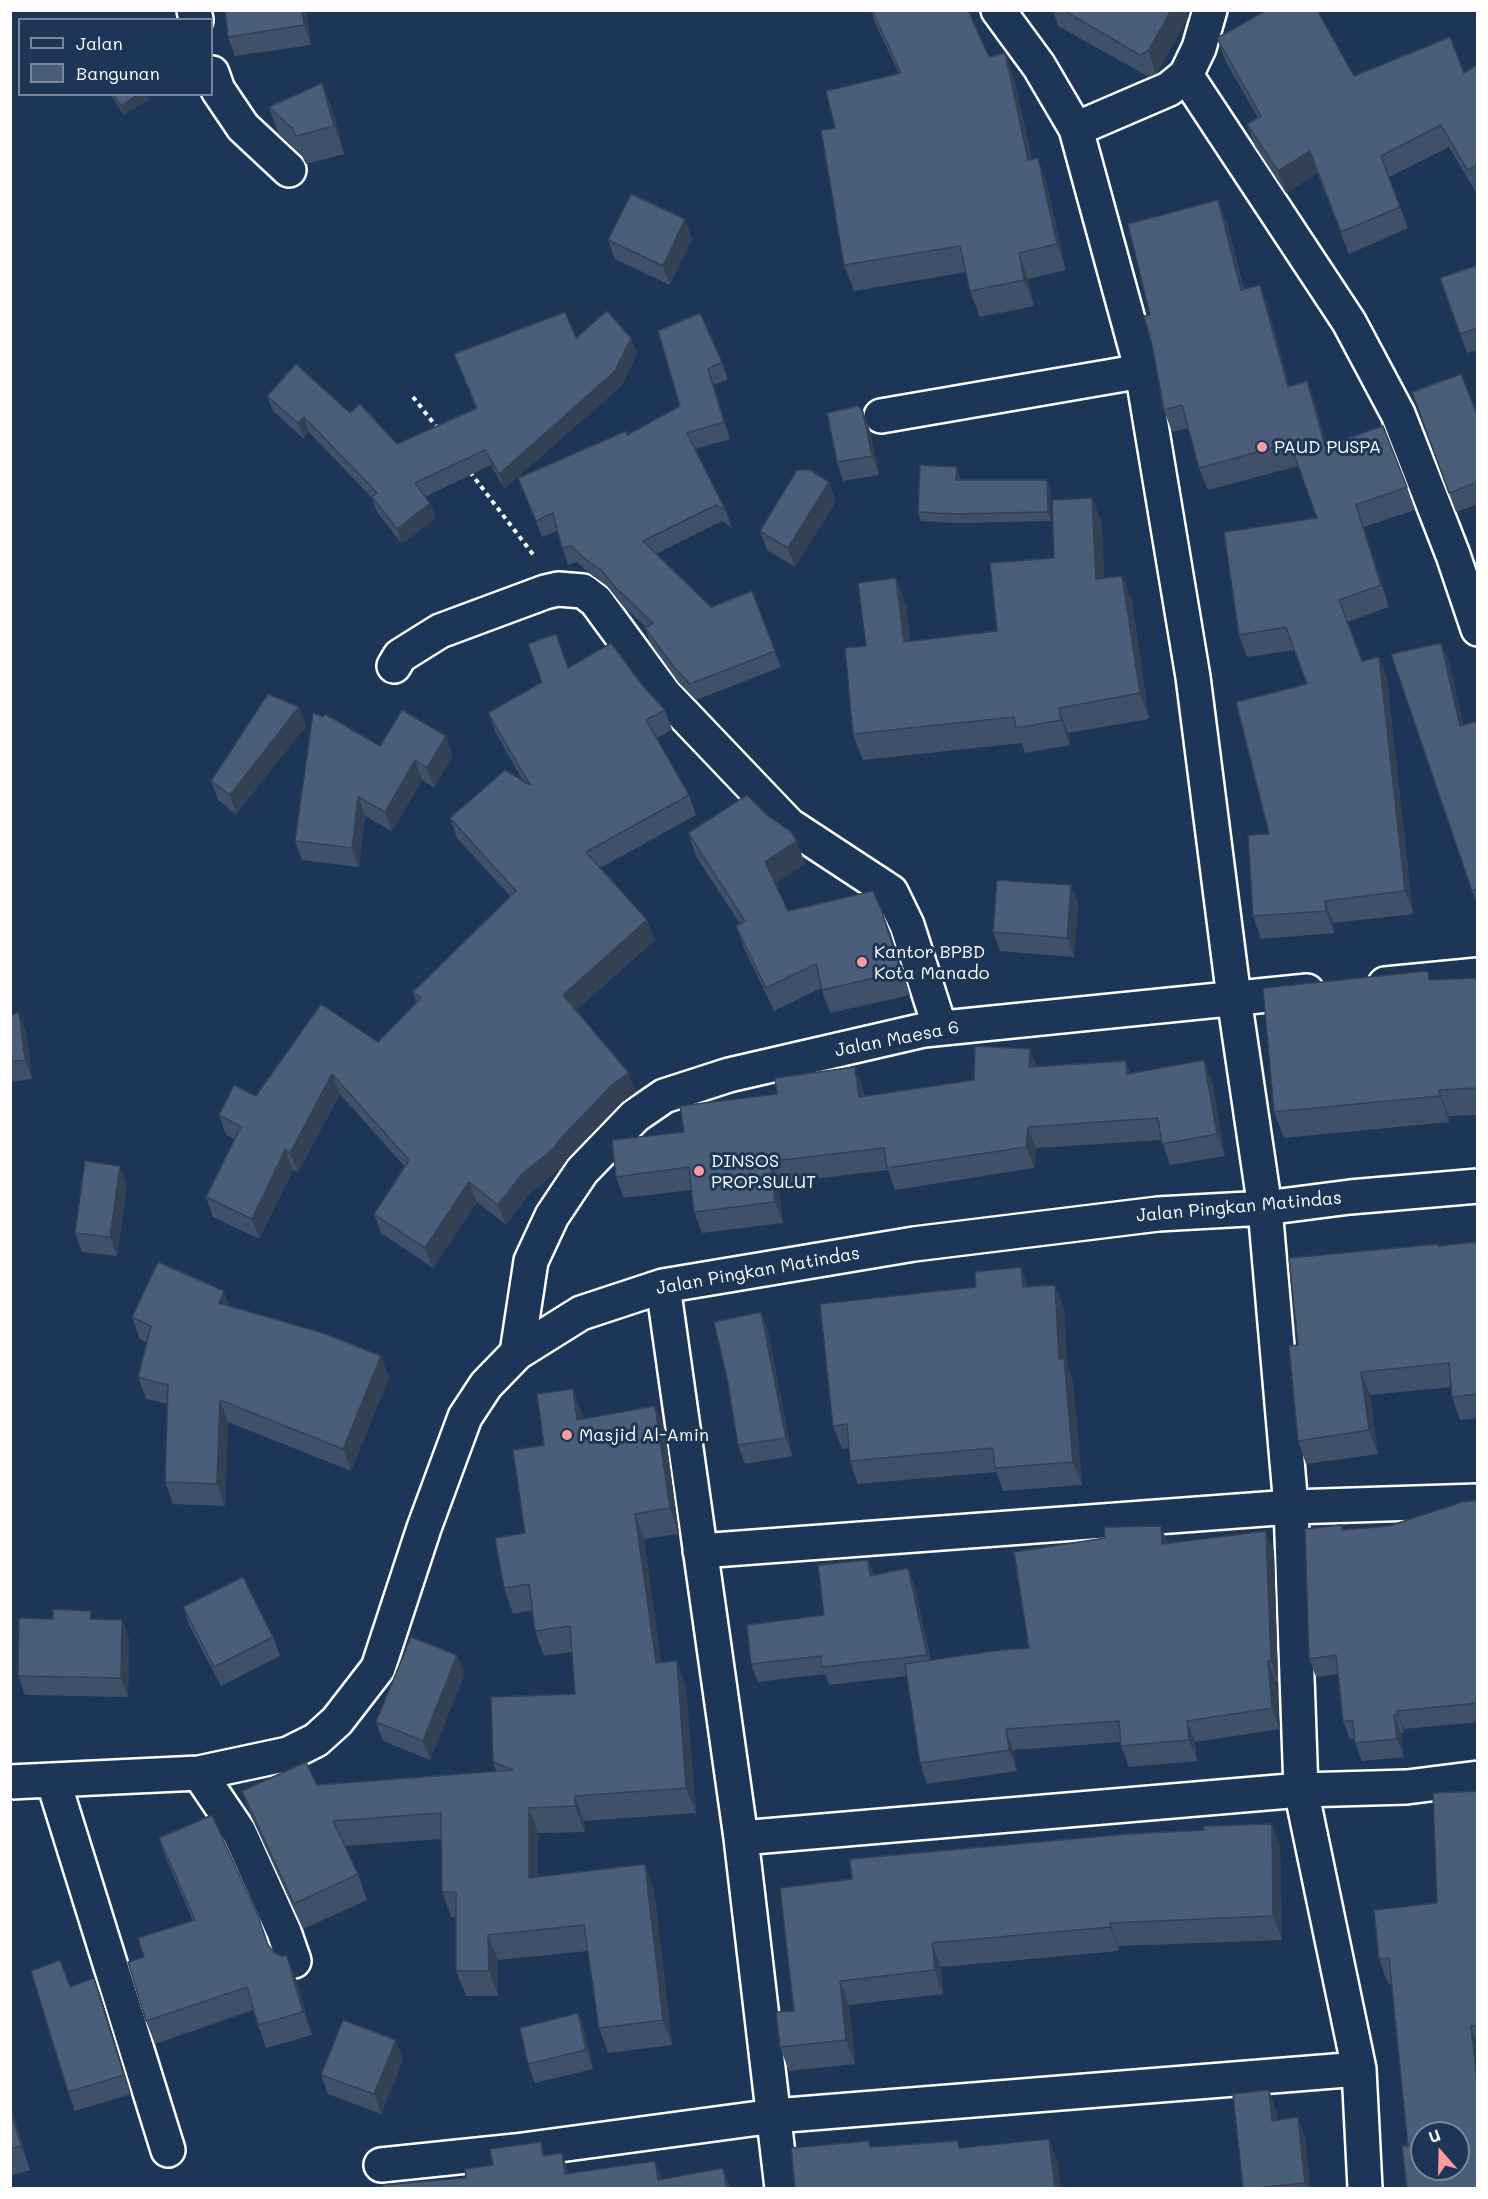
<!DOCTYPE html>
<style>
body{margin:0}
#map{position:relative;width:1488px;height:2199px;overflow:hidden;background:#1d3557;font-family:Mali,sans-serif}
canvas{display:block}
.frame{position:absolute;inset:0;border:12px solid #fff;pointer-events:none}
.legend{position:absolute;left:18px;top:18px;width:195px;height:78px;box-sizing:border-box;background:#1d3557;border:2px solid #77869a;margin:0;padding:8px 10px;list-style:none;font-size:18px;color:#fff}
.legend li{display:flex;align-items:center;gap:12px;height:30px}
.legend b{width:30px;border:2px solid #77869a}
.north{position:absolute;left:1410px;top:2121px;width:60px;height:60px;box-sizing:border-box;background:#1d3557;border:2px solid #77869a;border-radius:50%;rotate:340deg;font-size:16px;font-weight:700;line-height:24px;text-align:center;color:#fff}
.north::after{content:'';display:block;margin:auto;width:21px;height:27px;background:#ff9aa2;clip-path:polygon(50% 0,100% 100%,50% 72%,0 100%)}
</style>
<div id="map">
<canvas width="1488" height="2199"></canvas>
<div class="frame"></div>
<ul class="legend">
<li><b style="height:8px;background:#1d3557"></b>Jalan</li>
<li><b style="height:16px;background:#4a5d79"></b>Bangunan</li>
</ul>
<div class="north">U</div>
</div>
<script>
const ctx = document.querySelector('canvas').getContext('2d');
ctx.lineJoin = 'round';
const shape = rows => new Path2D(rows.map(r => 'M' + r).join(''));
function strokePath(path, color, width, dash) { ctx.strokeStyle = color; ctx.lineWidth = width; ctx.lineCap = dash ? 'butt' : 'round'; ctx.setLineDash(dash || []); ctx.stroke(path); }
function fillPath(path, color) { ctx.fillStyle = color; ctx.fill(path, 'evenodd'); }
function write(font, color, halo, rows, align = 'center') {
  ctx.font = font + ' Mali,sans-serif'; ctx.lineWidth = 6; ctx.setLineDash([]); ctx.textBaseline = 'middle'; ctx.strokeStyle = halo; ctx.fillStyle = color; for (const [text, x, y, turn = 0] of rows) {
    ctx.save(); ctx.translate(x, y); ctx.rotate((+turn || 0) * Math.PI / 180); ctx.textAlign = isNaN(turn) ? turn : align; if (halo) ctx.strokeText(text, 0, 0); ctx.fillText(text, 0, 0); ctx.restore();
  }
}
const minor = shape([
 [194,10,196,20],
 [998,10,1039,66,1076,129,1142,371,1193,677,1234,998,1265,1208,1291,1507,1301,1790,1359,2069,1365,2188],
 [212,73,218,90,243,127,289,170],
 [1186,75,1349,322,1398,414,1453,555,1478,629],
 [1076,129,1169,89,1186,75,1199,48,1210,10],
 [881,416,1142,371],
 [394,666,400,656,440,631,545,592,558,589,583,591,596,601,665,695,789,825,891,892,907,925,940,1028],
 [1385,984,1478,975],
 [663,1286,741,1838,782,2188],
 [517,1353,531,1261,552,1216,582,1171,635,1116,664,1096,729,1075,924,1030,1307,991],
 [700,1551,1291,1507,1478,1501],
 [199,1773,239,1832,284,1932,294,1961],
 [53,1780,168,2150],
 [10,1782,199,1773,288,1754,316,1740,337,1721,378,1668,424,1528,465,1417,486,1385,517,1353,581,1313,663,1286,914,1244,1158,1214,1265,1208,1350,1197,1478,1186],
 [741,1838,1301,1790,1407,1787,1478,1778],
 [381,2165,515,2151,774,2116,1359,2069]
]);
strokePath(minor, '#fff', 38);
strokePath(shape([
 [413,397,439,430],
 [470,472,535,557]
]), '#fff', 4, [4.5, 4.5]);
strokePath(minor, '#1d3557', 33);
fillPath(shape([
 [306,10,311,45,235,56,228,37],
 [871,10,968,10,989,57,1005,53,1014,79,1032,159,1047,184,1066,270,1028,279,1034,306,980,317,970,291,966,272,854,291,844,265,835,128,899,74,875,23],
 [1053,10,1190,10,1190,11,1188,18,1156,74,1149,77,1058,26],
 [1217,38,1354,76,1464,73,1478,64,1478,190,1475,191,1449,147,1389,177,1408,228,1349,254,1317,173,1286,193,1255,146,1247,124,1258,118,1225,60],
 [322,83,333,111,344,154,306,164,302,156,279,135,269,107],
 [110,94,147,94,149,99,124,115],
 [1218,200,1227,223,1244,289,1260,285,1268,307,1289,386,1307,381,1315,404,1327,446,1407,487,1415,510,1364,527,1389,607,1347,622,1362,661,1379,657,1387,679,1413,914,1333,923,1334,933,1261,939,1253,916,1269,834,1307,684,1294,650,1247,657,1239,635,1317,518,1298,466,1208,490,1199,468,1188,428,1172,432,1164,410,1150,315],
 [685,219,692,239,670,285,615,259,608,240],
 [1478,265,1478,350,1467,353,1440,278],
 [658,331,722,362,728,379,714,385,730,439,695,449,726,511,732,528,722,521,656,554,711,607,752,591,781,667,696,700,679,683,651,644,645,628,646,627,622,605,607,586,590,574,577,562,568,565,557,531,542,537,518,478,627,435,680,406],
 [576,338,631,338,637,354,621,386,504,489,491,465,425,497,430,503,436,518,402,544,377,512,372,498,309,432,304,439,273,411,267,396,350,413,397,444,476,408,454,354],
 [1412,392,1478,417,1478,504,1456,512],
 [863,412,870,431,879,475,843,481,837,462],
 [960,476,960,480,1047,480,1051,489,1051,521,958,523,921,521,918,512],
 [1092,498,1102,524,1104,578,1122,576,1132,602,1149,719,1068,733,1070,745,1025,753,1022,743,863,760,853,734,866,646,906,604,910,641,997,631,1054,558],
 [836,501,795,567,767,550,760,531],
 [1441,643,1450,665,1463,725,1478,721,1478,906,1472,891],
 [568,668,643,686,665,710,672,729,657,738,689,795,696,815,600,868,647,920,655,940,576,1010,636,1092,621,1103,568,1158,561,1168,529,1194,506,1225,477,1202,433,1268,381,1233,374,1214,405,1167,340,1094,298,1172,293,1170,259,1239,213,1217,206,1197,234,1139,226,1135,219,1115,256,1096,378,1042,416,1002,413,992,510,896,457,838,450,818,523,781,496,733,488,713],
 [299,707,306,726,236,814,218,800,211,781],
 [380,746,453,755,434,787,422,780,392,831,365,816,359,867,302,860,295,841],
 [688,833,805,864,775,883,788,911,890,932,910,995,830,1013,821,988,774,1011,744,948,736,926,740,924,696,856],
 [1078,904,1074,957,1000,951,993,932],
 [1478,978,1478,1115,1449,1116,1449,1122,1284,1138,1274,1112,1431,980],
 [19,1013,26,1033,32,1079,10,1082,10,1015],
 [1030,1049,1037,1067,1131,1074,1212,1082,1225,1156,1170,1165,1162,1140,1036,1148,1034,1168,895,1190,888,1170,789,1182,778,1180,783,1223,702,1233,694,1212,691,1190,624,1198,616,1177,684,1132,863,1089,864,1096,974,1080],
 [127,1185,117,1256,82,1252,75,1233],
 [1478,1242,1478,1418,1460,1420,1452,1397,1451,1387,1370,1395,1378,1454,1306,1464,1298,1441,1438,1246],
 [1029,1287,1064,1308,1067,1364,1073,1381,1082,1485,1003,1491,996,1472,858,1484,850,1461,849,1448,842,1449,833,1426],
 [229,1306,381,1356,389,1378,351,1471,228,1422,225,1506,173,1504,165,1482,168,1404,146,1399,138,1377,147,1343,140,1339,132,1317],
 [761,1312,768,1331,792,1456,745,1464,738,1445],
 [655,1406,665,1431,679,1534,644,1539,661,1663,677,1661,686,1687,696,1813,584,1821,585,1832,538,1833,538,1877,654,1889,672,2045,608,2053,599,2028,588,1951,498,1960,498,1996,466,1996,456,1971,456,1917,451,1917,442,1892,441,1839,345,1846,358,1874,367,1900,303,1929,251,1816,242,1791,496,1771,493,1762,575,1694,572,1652,544,1656,535,1631,532,1610,513,1614,504,1588,525,1533,544,1445,582,1414,583,1419],
 [1478,1500,1478,1722,1404,1729,1404,1733,1401,1733,1404,1757,1362,1761,1355,1743,1355,1739,1350,1739,1343,1721,1338,1674,1316,1677,1309,1659,1342,1525,1344,1530,1389,1526],
 [1167,1543,1274,1552,1278,1681,1276,1682,1280,1729,1195,1742,1197,1761,1129,1767,1121,1746,1121,1742,1013,1750,1017,1771,927,1784,920,1763,907,1676,829,1685,825,1674,758,1682,751,1664,824,1615,868,1560,874,1575,908,1568,914,1585,931,1660,1029,1648],
 [183,1607,273,1637,280,1656,221,1686,190,1627],
 [94,1619,122,1620,129,1639,128,1697,25,1695,18,1676],
 [457,1655,464,1675,430,1760,383,1741,376,1722],
 [1478,1791,1478,2188,1408,2146,1392,1984,1388,1984,1379,1959,1437,1903],
 [1272,1824,1280,1848,1282,1940,1118,1946,1119,1951,941,1967,943,1994,849,2005,855,2064,789,2071,780,2047,852,1879,1204,1830],
 [159,1838,269,1946,296,1979,312,2035,266,2048,253,2010,155,2044,146,2021,144,1957,193,1921,167,1861],
 [94,1978,101,1997,131,2094,75,2111,68,2092,70,1987],
 [585,2032,593,2069,535,2083,528,2064],
 [403,2059,381,2114,328,2094,321,2075],
 [10,2103,30,2170,10,2176],
 [1276,2109,1277,2120,1305,2137,1310,2188,1243,2188]
]), '#405068');
fillPath(shape([
 [302,10,306,10,311,45,304,25],
 [1171,10,1190,10,1190,11,1188,18,1156,74,1148,51],
 [1005,53,1014,79,1037,186,1028,160],
 [322,83,333,111,344,154,334,126],
 [138,94,147,94,149,99,124,115,121,106],
 [1310,151,1317,173,1286,193,1278,171],
 [1038,158,1047,184,1066,270,1057,244],
 [1218,200,1227,223,1249,312,1241,290],
 [685,219,692,239,670,285,663,266],
 [1019,253,1028,279,1034,306,1024,280],
 [1260,285,1268,307,1296,409,1288,387],
 [631,338,637,354,621,386,504,489,499,474],
 [708,369,714,385,730,439,724,422],
 [1307,381,1315,404,1334,469,1325,446],
 [863,412,870,431,879,475,872,456],
 [304,417,309,432,304,439,298,423],
 [957,467,960,476,960,490,956,480],
 [1047,480,1051,489,1051,521,1048,512],
 [829,482,836,501,795,567,788,548],
 [1092,498,1102,524,1105,605,1096,579],
 [430,503,436,518,402,544,397,529],
 [1356,505,1364,527,1389,607,1381,585],
 [1122,576,1132,602,1149,719,1140,693],
 [896,578,906,604,913,668,904,642],
 [1441,643,1450,665,1469,749,1460,726],
 [1379,657,1387,679,1413,914,1405,891],
 [299,707,306,726,236,814,230,795],
 [1059,708,1068,733,1070,745,1061,720],
 [446,736,453,755,434,787,427,768],
 [415,760,422,780,392,831,385,812],
 [358,797,365,816,359,867,352,848],
 [797,841,805,864,773,885,765,862],
 [1071,885,1078,904,1074,957,1067,938],
 [1325,901,1333,923,1334,933,1326,911],
 [881,909,890,932,910,995,901,972],
 [647,920,655,940,570,1015,563,995],
 [19,1013,26,1033,32,1079,25,1060],
 [1030,1049,1038,1070,1029,1067],
 [1204,1060,1212,1082,1225,1156,1217,1134],
 [1126,1061,1134,1082,1127,1074],
 [855,1067,863,1089,866,1118,859,1097],
 [629,1073,636,1092,621,1103,568,1158,561,1168,529,1194,506,1225,498,1205,522,1174,561,1138,614,1083],
 [332,1074,340,1094,298,1172,290,1153],
 [1439,1090,1449,1116,1449,1122,1440,1096],
 [1028,1127,1036,1148,1034,1168,1026,1147],
 [285,1150,293,1170,259,1239,252,1219],
 [770,1159,778,1180,783,1223,775,1202],
 [120,1166,127,1185,117,1256,110,1237],
 [469,1182,477,1202,433,1268,425,1248],
 [1021,1267,1030,1290,1023,1287],
 [1055,1285,1064,1308,1067,1364,1073,1381,1082,1485,1073,1462,1059,1359],
 [224,1291,232,1313,219,1303],
 [761,1312,768,1331,792,1456,786,1438],
 [381,1356,389,1378,351,1471,343,1449],
 [1361,1372,1370,1395,1378,1454,1369,1430],
 [573,1389,582,1414,586,1445,577,1420],
 [220,1400,228,1422,225,1506,217,1484],
 [655,1406,665,1431,679,1534,670,1508],
 [635,1514,644,1539,665,1688,656,1663],
 [1161,1526,1169,1546,1162,1544],
 [1266,1531,1274,1552,1278,1681,1271,1660],
 [868,1560,875,1577,870,1576],
 [908,1568,914,1585,933,1673,927,1655],
 [122,1620,129,1639,128,1697,121,1678],
 [457,1655,464,1675,430,1760,423,1741],
 [677,1661,686,1687,696,1813,686,1788],
 [1268,1661,1276,1682,1280,1729,1272,1708],
 [1397,1711,1404,1729,1404,1733,1398,1715],
 [1394,1715,1401,1733,1404,1757,1397,1739],
 [1187,1721,1195,1742,1197,1761,1189,1740],
 [1006,1729,1013,1750,1017,1771,1009,1750],
 [575,1796,584,1821,585,1832,575,1806],
 [529,1808,538,1833,538,1903,529,1878],
 [1272,1824,1280,1848,1282,1940,1273,1916],
 [645,1864,654,1889,672,2045,663,2020],
 [1110,1923,1118,1946,1119,1951,1110,1927],
 [488,1935,498,1960,498,1996,489,1971],
 [932,1943,941,1967,943,1994,935,1970],
 [287,1956,296,1979,312,2035,303,2012],
 [94,1978,101,1997,131,2094,124,2075],
 [840,1981,849,2005,855,2064,846,2040],
 [578,2013,585,2032,593,2069,586,2050],
 [1471,2026,1478,2045,1478,2089],
 [396,2040,403,2059,381,2114,374,2094],
 [1269,2090,1276,2109,1279,2140,1272,2121],
 [10,2103,30,2170,21,2146,10,2109],
 [1298,2117,1305,2137,1310,2188,1307,2188,1305,2183],
 [1049,2139,1058,2163,1061,2188,1055,2188],
 [541,2142,549,2165,543,2156],
 [562,2153,570,2176,565,2174],
 [655,2161,664,2184,658,2180],
 [723,2168,731,2188,727,2188]
]), '#344155');
const building = shape([
 [225,10,302,10,304,25,228,37,225,10],
 [872,10,968,10,989,57,1005,53,1028,160,1038,158,1057,244,1019,253,1024,280,970,291,960,246,844,265,821,130,835,128,826,91,901,73,872,10],
 [1063,10,1171,10,1148,51,1140,55,1063,10],
 [1267,10,1317,10,1354,76,1450,37,1464,73,1478,64,1478,165,1467,170,1441,125,1381,156,1400,207,1341,232,1310,151,1278,171,1247,124,1261,116,1217,38,1267,10],
 [322,83,334,126,296,136,292,128,269,107,322,83],
 [113,94,138,94,121,106,113,94],
 [631,194,685,219,663,266,608,240,631,194],
 [1218,200,1241,290,1260,285,1288,387,1307,381,1325,446,1383,426,1407,487,1356,505,1381,585,1339,600,1362,661,1379,657,1405,891,1325,901,1326,911,1253,916,1248,835,1269,834,1236,702,1307,684,1286,627,1239,635,1224,532,1317,518,1290,443,1199,468,1182,405,1164,410,1152,345,1144,316,1150,315,1128,224,1218,200],
 [1478,265,1478,328,1460,334,1440,278,1478,265],
 [607,311,631,338,615,371,499,474,485,450,415,483,430,503,397,529,372,497,377,493,304,417,298,423,267,396,296,364,350,413,360,404,397,444,477,408,454,354,565,312,576,338,607,311],
 [700,313,722,362,708,369,724,422,687,433,726,511,716,505,643,541,711,607,752,591,775,651,690,684,673,666,645,628,653,623,616,588,601,570,584,558,571,546,562,548,553,513,536,521,518,478,626,431,627,435,680,406,658,331,700,313],
 [1461,374,1478,417,1478,482,1449,493,1412,392,1461,374],
 [858,406,863,412,872,456,837,462,827,413,858,406],
 [920,465,957,467,956,480,1047,480,1048,512,954,514,918,512,920,465],
 [797,470,810,470,829,482,788,548,760,531,797,470],
 [1092,498,1096,579,1122,576,1140,693,1059,708,1061,720,1016,728,1014,717,853,734,845,648,866,646,858,583,896,578,904,642,997,631,990,563,1054,558,1052,500,1092,498],
 [556,634,568,668,611,643,643,686,665,710,646,720,689,795,586,852,647,920,563,995,629,1073,614,1083,561,1138,554,1148,522,1174,498,1205,469,1182,425,1248,374,1214,409,1160,332,1074,290,1153,285,1150,252,1219,206,1197,241,1127,219,1115,234,1085,256,1096,321,1004,378,1042,421,998,413,992,516,891,450,818,505,770,530,785,488,713,542,682,528,644,556,634],
 [1441,643,1460,726,1478,721,1478,889,1472,891,1391,654,1441,643],
 [268,694,299,707,230,795,211,781,268,694],
 [402,710,446,736,427,768,415,760,385,812,358,797,352,848,295,841,313,713,323,717,325,714,380,746,402,710],
 [747,795,767,815,790,831,797,841,765,862,788,911,873,891,881,909,901,972,822,990,816,964,766,988,736,926,745,921,688,833,747,795],
 [997,880,1071,885,1067,938,993,932,997,880],
 [1428,971,1429,980,1478,978,1478,1088,1439,1090,1440,1096,1274,1112,1263,988,1428,971],
 [19,1013,25,1060,10,1062,10,1015,19,1013],
 [975,1046,1030,1049,1029,1067,1126,1061,1127,1074,1204,1060,1217,1134,1162,1144,1158,1118,1028,1127,1026,1147,887,1168,884,1148,782,1160,770,1159,775,1202,694,1212,689,1167,616,1177,612,1140,684,1132,680,1106,777,1094,775,1078,855,1067,859,1097,974,1080,975,1046],
 [85,1161,120,1166,110,1237,75,1233,85,1161],
 [1478,1242,1478,1394,1452,1397,1449,1363,1361,1372,1369,1430,1298,1441,1289,1346,1298,1345,1289,1258,1438,1244,1438,1246,1478,1242],
 [158,1262,224,1291,219,1303,323,1333,381,1356,343,1449,220,1400,217,1484,165,1482,168,1385,138,1377,151,1326,132,1317,158,1262],
 [1021,1267,1023,1287,1055,1285,1059,1359,1064,1358,1073,1462,995,1468,993,1448,850,1461,847,1424,833,1426,820,1304,976,1287,975,1272,1021,1267],
 [761,1312,786,1438,738,1445,728,1383,714,1322,761,1312],
 [573,1389,577,1420,655,1406,670,1508,635,1514,656,1663,677,1661,686,1788,575,1796,575,1806,529,1808,529,1878,645,1864,663,2020,599,2028,584,1925,488,1935,489,1971,456,1971,456,1892,442,1892,441,1813,333,1821,358,1874,294,1904,242,1791,306,1762,317,1785,513,1770,493,1762,491,1697,575,1694,570,1626,535,1631,529,1584,504,1588,495,1538,525,1533,513,1450,544,1445,537,1394,573,1389],
 [1478,1500,1478,1703,1397,1711,1398,1715,1394,1715,1397,1739,1355,1743,1353,1721,1343,1721,1336,1655,1309,1659,1305,1529,1342,1525,1342,1530,1389,1526,1462,1502,1478,1500],
 [1161,1526,1162,1544,1266,1531,1271,1660,1268,1661,1272,1708,1187,1721,1189,1740,1121,1746,1119,1721,1006,1729,1009,1750,920,1763,905,1664,1000,1650,1029,1648,1014,1552,1105,1538,1104,1527,1161,1526],
 [868,1560,870,1576,908,1568,927,1655,822,1667,821,1656,751,1664,747,1625,824,1615,818,1565,868,1560],
 [243,1577,273,1637,214,1667,183,1607,243,1577],
 [53,1609,91,1611,90,1619,122,1620,121,1678,18,1676,19,1618,53,1619,53,1609],
 [411,1637,457,1655,423,1741,376,1722,411,1637],
 [1478,1791,1478,2026,1471,2026,1478,2089,1478,2188,1407,2188,1402,2146,1408,2146,1389,1958,1379,1959,1374,1910,1437,1903,1433,1793,1478,1791],
 [1422,2133,1458,2133,1458,2169,1422,2169,1422,2133],
 [212,1815,258,1916,268,1945,274,1952,281,1956,287,1956,303,2012,258,2025,247,1987,146,2021,128,1962,144,1957,138,1938,195,1920,159,1838,212,1815],
 [1272,1824,1273,1916,1110,1923,1110,1927,932,1943,935,1970,840,1981,846,2040,780,2047,776,2012,794,2011,780,1888,852,1879,850,1859,1128,1834,1204,1830,1204,1826,1272,1824],
 [60,1960,70,1987,94,1978,124,2075,68,2092,31,1971,60,1960],
 [578,2013,586,2050,528,2064,520,2028,578,2013],
 [343,2020,396,2040,374,2094,321,2075,343,2020],
 [1269,2090,1272,2121,1298,2117,1305,2183,1255,2188,1243,2188,1233,2094,1269,2090],
 [10,2109,21,2146,10,2149,10,2109],
 [1049,2139,1055,2188,795,2188,791,2148,869,2141,870,2147,958,2141,959,2148,1049,2139],
 [541,2142,543,2156,562,2153,565,2174,655,2161,658,2180,723,2168,727,2188,383,2188,382,2185,466,2178,465,2169,493,2165,490,2149,541,2142]
]);
fillPath(building, '#4a5d79');
strokePath(building, '#344155', 1.5);
for (const [x, y, r, color] of [
 [1262,447,6,"#ff9aa2"],
 [862,962,6,"#ff9aa2"],
 [699,1171,6,"#ff9aa2"],
 [567,1435,6,"#ff9aa2"]
]) { const dot = new Path2D(); dot.arc(x, y, r, 0, 2 * Math.PI); ctx.fillStyle = color; ctx.fill(dot); strokePath(dot, '#1d3557', 2); }
write('18px', '#fff', '#1d3557', [
 ["PAUD PUSPA",1274,447],
 ["Kantor BPBD",874,952],
 ["Kota Manado",874,973],
 ["DINSOS",711,1161],
 ["PROP.SULUT",711,1182],
 ["Masjid Al-Amin",579,1435]
], 'left');
write('18px', '#fff', '#1d3557', [
 ["Jalan Maesa 6",897,1039,-11],
 ["Jalan Pingkan Matindas",1239,1207,-5],
 ["Jalan Pingkan Matindas",758,1271,-10]
]);
</script>
